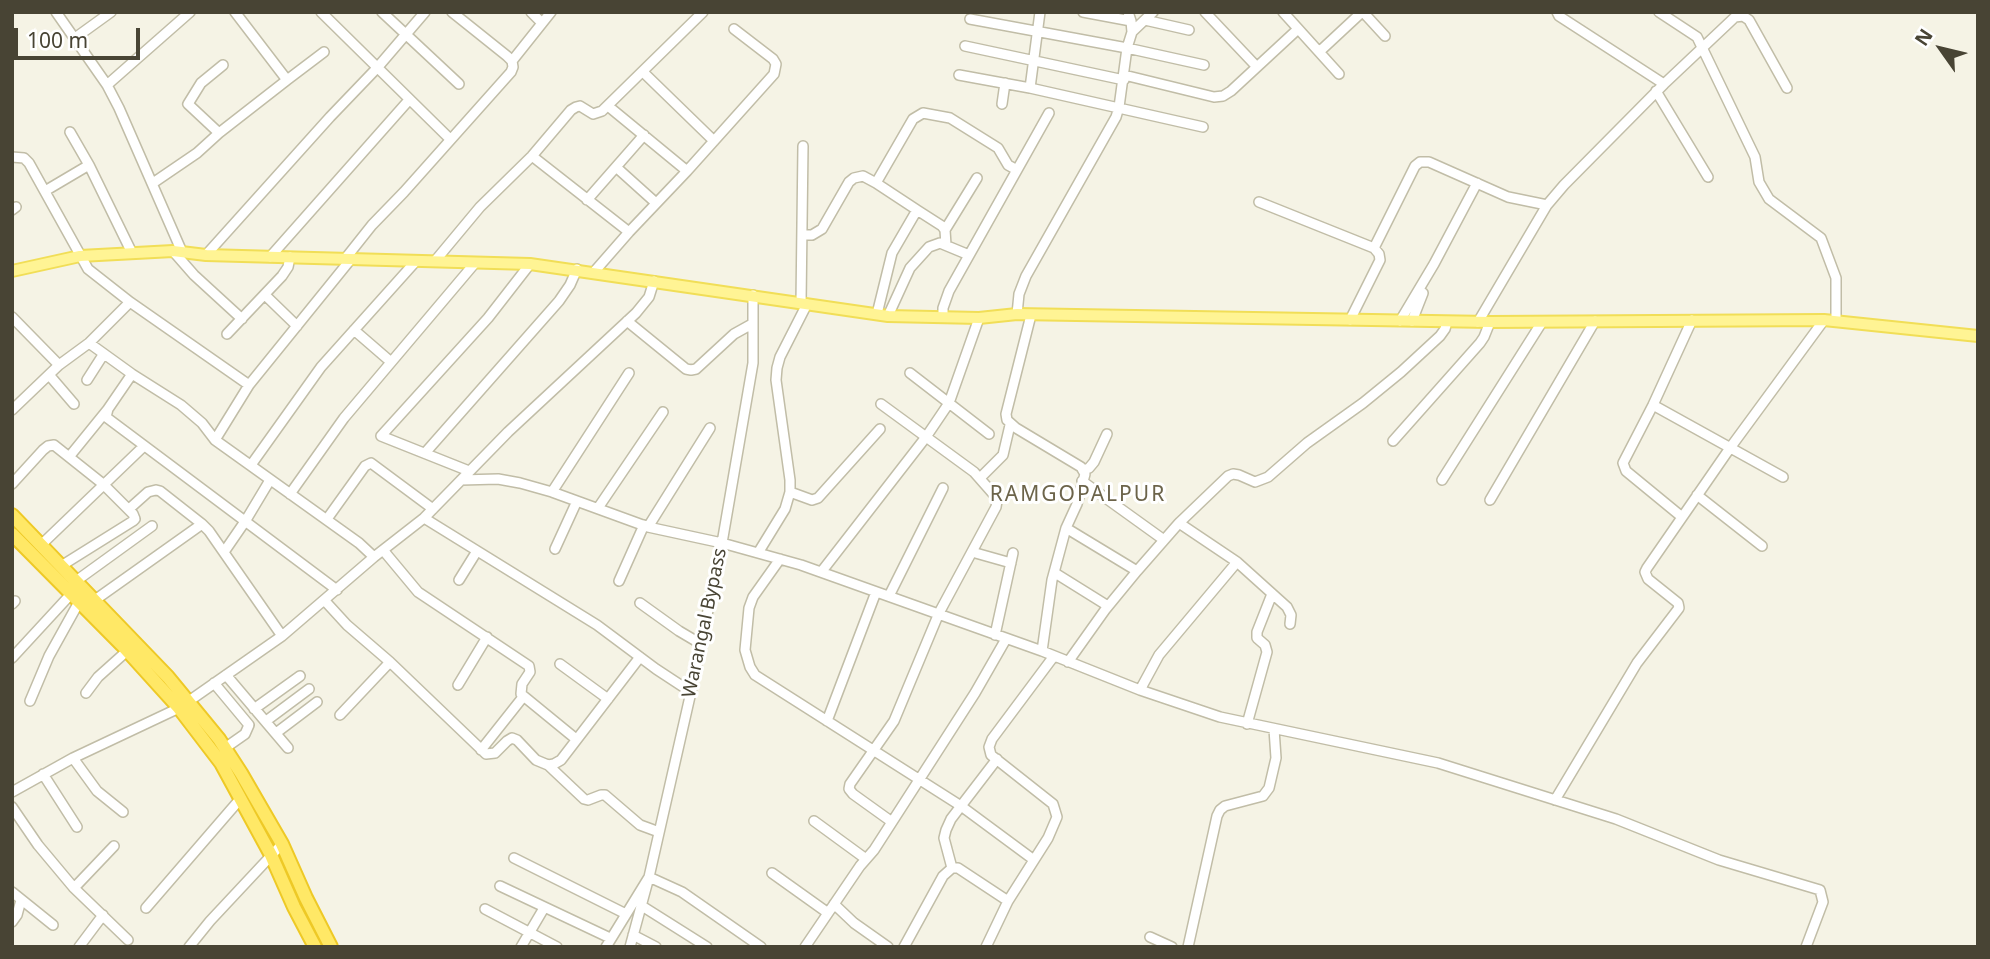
<!DOCTYPE html>
<style>
body{margin:0}
#map{position:relative;width:1990px;height:959px;overflow:hidden;background:#f5f3e5;font-family:"Noto Sans",sans-serif}
canvas{display:block}
.frame{position:absolute;inset:0;border:14px solid #484434;pointer-events:none}
.north{position:absolute;left:1906px;top:14px;width:70px;height:70px;-webkit-text-stroke:5px #fff;paint-order:stroke;rotate:304deg;font-size:19px;font-weight:700;line-height:28px;text-align:center;color:#484434}
.north::after{content:'';display:block;margin:auto;width:24px;height:32px;background:#484434;clip-path:polygon(50% 0,100% 100%,50% 72%,0 100%)}
.scale{position:absolute;left:14px;top:28px;width:126px;height:32px;box-sizing:border-box;border:4px solid #484434;border-top:0;padding-left:9px;font-size:21px;line-height:24px;white-space:nowrap;color:#484434;-webkit-text-stroke:5px #fff;paint-order:stroke}
</style>
<div id="map">
<canvas width="1990" height="959"></canvas>
<div class="frame"></div>
<div class="north">N</div>
<div class="scale">100 m</div>
</div>
<script>
const ctx = document.querySelector('canvas').getContext('2d');
ctx.lineJoin = 'round';
const shape = rows => new Path2D(rows.map(r => 'M' + r).join(''));
function strokePath(path, color, width, dash) { ctx.strokeStyle = color; ctx.lineWidth = width; ctx.lineCap = dash ? 'butt' : 'round'; ctx.setLineDash(dash || []); ctx.stroke(path); }
function write(font, color, halo, rows, align = 'center') {
  ctx.font = font + ' "Noto Sans",sans-serif'; ctx.lineWidth = 6; ctx.setLineDash([]); ctx.textBaseline = 'middle'; ctx.strokeStyle = halo; ctx.fillStyle = color; for (const [text, x, y, turn = 0] of rows) {
    ctx.save(); ctx.translate(x, y); ctx.rotate((+turn || 0) * Math.PI / 180); ctx.textAlign = isNaN(turn) ? turn : align; if (halo) ctx.strokeText(text, 0, 0); ctx.fillText(text, 0, 0); ctx.restore();
  }
}
const minor = shape([
 [56,12,107,85,119,108,182,252],
 [321,12,450,139],
 [382,12,459,84],
 [531,12,542,23],
 [1083,12,1131,21],
 [1205,12,1257,67],
 [1283,12,1339,74],
 [1363,12,1385,36],
 [1557,12,1559,16,1664,84],
 [1659,12,1697,37,1755,157,1759,182,1769,199,1821,238,1836,278,1836,321],
 [970,19,1127,48,1204,65],
 [1145,20,1189,30],
 [1132,32,1153,12],
 [75,38,111,12],
 [965,46,1124,80],
 [1319,52,1362,12],
 [512,61,551,12],
 [643,72,714,141],
 [959,75,1030,88,1203,127],
 [1124,75,1214,97,1223,96,1231,91,1298,29],
 [287,80,324,52],
 [107,85,190,12],
 [1030,88,1040,12],
 [1656,91,1708,177],
 [1002,104,1005,83],
 [608,106,687,171],
 [219,133,188,104,201,83,223,65],
 [532,156,629,232],
 [12,157,24,158,29,163,88,269,130,302,89,343,59,365,12,410],
 [89,165,132,253],
 [616,167,656,203],
 [153,183,197,153,219,133,287,80,235,12],
 [45,191,89,165,70,132],
 [587,200,644,135],
 [1259,202,1374,248],
 [12,210,16,207],
 [917,210,942,226,945,230,946,245],
 [945,230,977,178],
 [802,235,812,235,822,229,849,182,854,178,863,176,876,183],
 [173,251,194,275,242,319],
 [206,255,330,117,377,68,425,12],
 [270,257,409,100],
 [345,259,372,225,404,192,511,72,513,67,512,61,507,56,452,12],
 [435,261,480,207,532,156,571,110,576,107,580,106,593,114,602,111,703,12],
 [594,272,629,232,687,171,774,74,776,64,773,59,734,29],
 [265,295,297,326],
 [130,302,249,385],
 [801,303,803,146],
 [877,314,892,253,917,210,876,183,913,119,923,113,950,118,998,148,1008,165,1017,170],
 [1017,314,1019,294,1026,276,1116,117,1119,107,1127,48,1132,32,1131,21,1128,12],
 [1031,315,1006,414,1007,420,1016,428,1081,467,1085,474,1077,504,1066,528,1052,580,1042,651],
 [888,316,910,268,929,247,940,243,969,255],
 [12,317,59,365],
 [943,317,943,308,949,291,1049,113],
 [1350,320,1380,260,1379,254,1374,248,1415,166,1420,162,1429,162,1508,197,1547,205],
 [627,321,686,369,691,370,696,369,734,334,752,324],
 [1400,321,1434,264,1477,183],
 [1412,321,1423,293],
 [1478,322,1547,205,1564,185,1664,84,1735,17,1743,16,1749,20,1787,88],
 [354,330,391,362],
 [227,334,282,276,288,267,290,257],
 [89,343,132,374,181,405,202,423,215,440,359,543,374,557],
 [910,373,989,434],
 [132,374,108,409,106,417,337,590],
 [50,376,74,404],
 [87,380,103,355],
 [881,404,974,472,996,497,997,501,996,507,939,613,894,721,850,784,849,789,853,794,892,822],
 [1653,405,1783,477],
 [215,440,249,385,351,259],
 [1393,441,1480,343,1484,337,1490,322],
 [425,453,559,301,570,285,577,269],
 [69,457,108,409],
 [251,465,321,367,416,261],
 [1084,470,1089,468,1094,462,1107,434],
 [469,471,381,436,488,318,530,264],
 [980,478,1003,455,1010,425],
 [461,480,498,479,520,483,552,492,648,527,722,543,801,565,1042,651,1140,690,1220,717,1438,763,1616,819,1719,860,1820,890,1823,902,1806,947],
 [1442,480,1542,322],
 [1082,481,1164,540],
 [12,484,43,450,48,446,54,445,103,484,133,514,135,519,133,521,61,566],
 [552,492,629,373],
 [790,492,812,500,818,498,880,429],
 [290,494,344,418,475,263],
 [1697,495,1762,546],
 [1490,500,1595,321],
 [598,508,663,412],
 [129,509,148,492,156,490,160,491,202,524],
 [1682,517,1626,471,1623,463,1653,405,1692,320],
 [424,518,597,625,656,669,691,692],
 [327,519,365,466,371,463,433,509],
 [648,527,710,428],
 [1066,528,1137,571],
 [41,545,144,446],
 [555,549,577,501],
 [383,550,418,592,529,666,530,672,522,684,521,694,576,739],
 [224,552,246,520,270,480],
 [972,552,1011,563],
 [758,553,785,509,790,492,790,480,776,380,777,368,780,357,807,304],
 [780,559,753,597,749,608,745,650,750,667,755,675,961,806,1034,860],
 [1237,562,1287,607,1291,615,1290,624],
 [822,571,926,437,949,403,979,318],
 [1055,573,1108,606],
 [459,580,477,551],
 [76,581,152,526],
 [619,581,644,525],
 [889,596,943,488],
 [95,600,202,524,209,531,282,636],
 [325,601,347,625,390,662,486,754,495,753,507,741,512,738,517,740,536,760,548,765,554,764,561,760,640,657],
 [640,603,679,631,701,644],
 [12,604,15,601],
 [995,635,1013,553],
 [12,658,71,594],
 [1068,662,1105,610,1137,571,1179,523,1228,476,1233,474,1239,475,1255,482,1268,477,1307,443,1363,403,1401,372,1440,336,1445,329,1447,322],
 [560,664,608,699],
 [226,675,288,748],
 [214,683,249,725,245,734,225,748],
 [458,685,487,637],
 [1140,690,1159,655,1237,562,1179,523],
 [86,693,98,677,127,651],
 [30,701,49,656,79,602],
 [254,709,300,676],
 [340,715,390,662],
 [266,721,309,689],
 [827,721,876,592],
 [1247,724,1267,652,1265,645,1257,638,1257,632,1272,594],
 [276,733,317,702],
 [481,750,523,697],
 [73,758,97,791,123,812],
 [548,765,584,799,588,800,601,795,605,795,640,825,659,832],
 [43,774,77,827],
 [12,792,73,758,179,708,282,636,374,557,424,518,508,432,636,313,649,297,654,281],
 [1555,800,1637,663,1679,608,1678,603,1648,579,1645,572,1647,568,1730,448,1824,320],
 [12,807,38,845,74,888,128,940],
 [814,821,866,859],
 [514,858,626,914],
 [952,868,944,838,946,830,951,819,997,759],
 [772,873,828,913],
 [500,886,610,938],
 [74,888,114,846],
 [12,892,53,925],
 [834,904,854,923,888,947],
 [642,906,707,947],
 [146,908,241,798],
 [485,909,557,947],
 [12,922,17,915,21,900],
 [633,935,656,947],
 [1150,937,1172,947],
 [79,947,103,915],
 [189,947,210,921,282,844],
 [521,947,544,908],
 [606,947,649,877,682,892,761,947],
 [630,947,649,877,691,692,722,543,753,363,753,295],
 [805,947,860,866,874,850,975,693,1006,639],
 [904,947,943,876,952,868,958,868,1008,901],
 [986,947,1008,901,1048,838,1057,817,1053,804,991,755,989,747,992,739,1054,656],
 [1188,947,1217,816,1220,810,1225,806,1263,796,1269,788,1276,758,1274,729]
]);
const major = shape([
 [12,271,80,256,173,251,206,255,530,264,888,316,979,318,1017,314,1490,322,1824,320,1978,336]
]);
const highway = shape([
 [12,515,168,677,219,739,241,773,282,844,306,898,331,947],
 [12,534,122,645,179,708,221,763,271,855,294,907,315,947]
]);
strokePath(minor, '#c1bda7', 12);
strokePath(major, '#f1de57', 14);
strokePath(highway, '#eec926', 16);
strokePath(minor, '#fff', 9);
strokePath(major, '#fff494', 10);
strokePath(highway, '#ffe866', 12);
write('19px', '#484434', '#fff', [
 ["Warangal Bypass",705,623,-78]
]);
ctx.letterSpacing = '2px';
write('21px', '#6c644a', '#fff', [
 ["RAMGOPALPUR",1078,495]
]);
ctx.letterSpacing = '0px';
</script>
